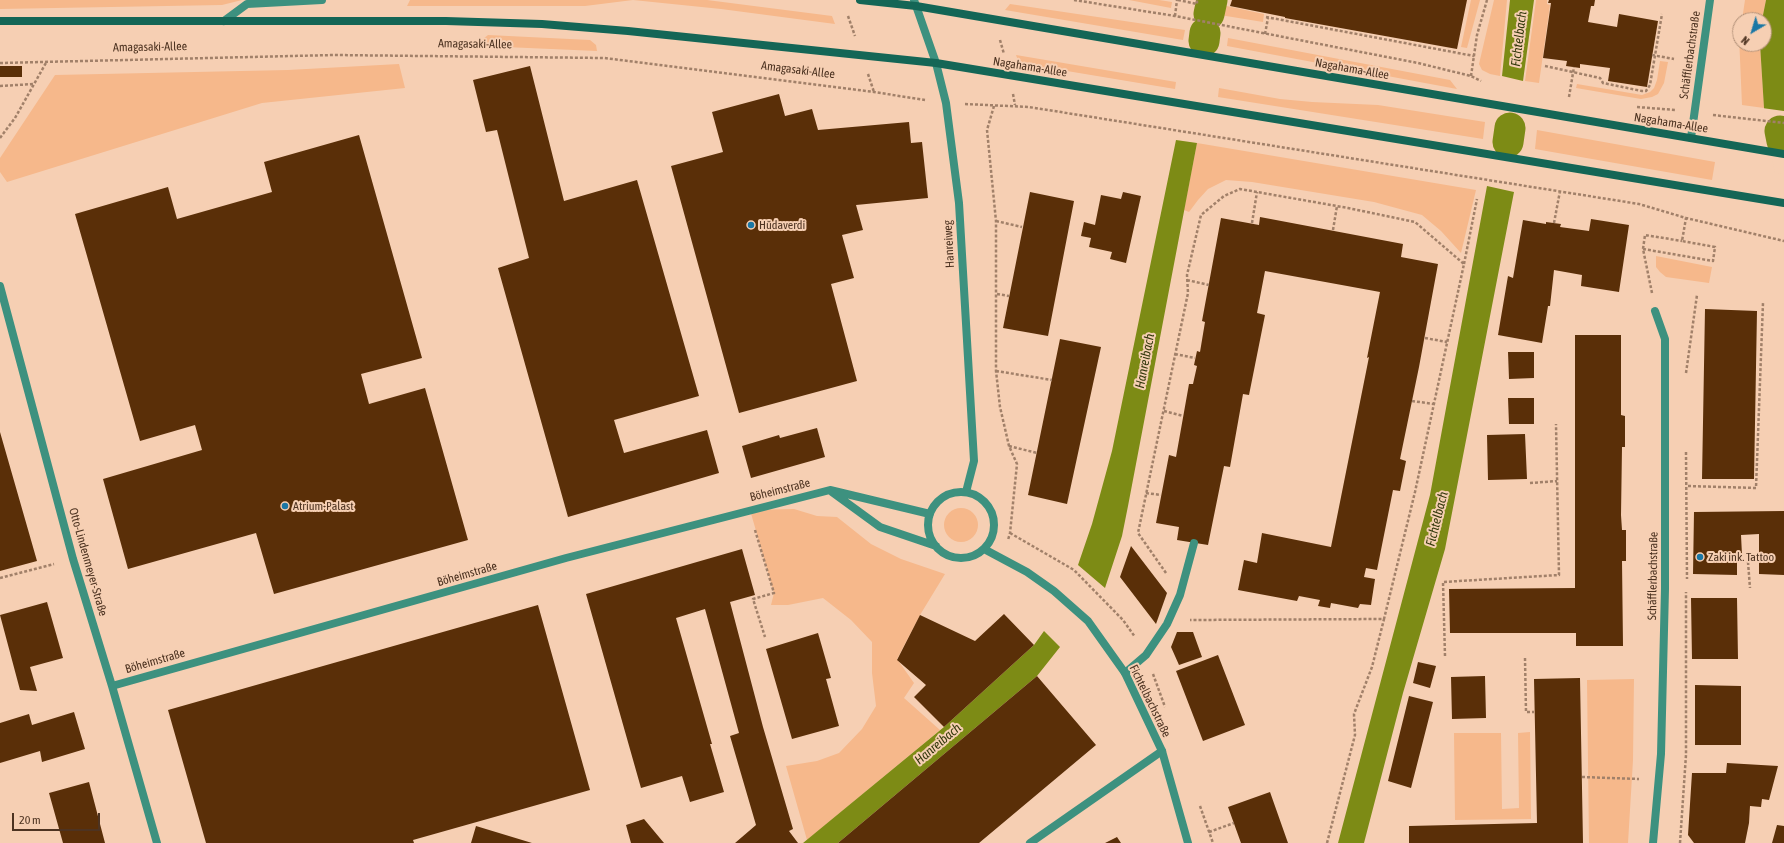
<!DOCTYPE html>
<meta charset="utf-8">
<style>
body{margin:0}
#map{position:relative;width:1784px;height:843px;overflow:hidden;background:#f6cfb3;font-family:"Asap Condensed",sans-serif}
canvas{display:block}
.north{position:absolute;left:1732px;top:12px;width:40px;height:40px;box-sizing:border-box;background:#f6cfb3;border:1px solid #b29179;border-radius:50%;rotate:218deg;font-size:11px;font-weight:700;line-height:16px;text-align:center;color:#4d3321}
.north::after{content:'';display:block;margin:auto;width:14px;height:18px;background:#1a77a5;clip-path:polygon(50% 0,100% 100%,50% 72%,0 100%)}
.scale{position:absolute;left:12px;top:813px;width:88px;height:18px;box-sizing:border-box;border:2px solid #4d3321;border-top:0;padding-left:5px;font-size:12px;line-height:14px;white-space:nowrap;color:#4d3321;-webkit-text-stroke:3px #f6cfb3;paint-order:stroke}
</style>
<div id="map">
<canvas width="1784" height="843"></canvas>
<div class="north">N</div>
<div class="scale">20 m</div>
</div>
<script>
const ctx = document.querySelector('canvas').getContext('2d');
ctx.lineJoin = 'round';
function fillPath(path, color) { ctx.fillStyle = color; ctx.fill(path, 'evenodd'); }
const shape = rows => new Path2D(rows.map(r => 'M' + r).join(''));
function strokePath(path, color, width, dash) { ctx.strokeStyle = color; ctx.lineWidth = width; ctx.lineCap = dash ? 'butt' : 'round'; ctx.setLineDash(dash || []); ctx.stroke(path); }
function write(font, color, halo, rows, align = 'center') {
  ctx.font = font + ' "Asap Condensed",sans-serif'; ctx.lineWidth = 4; ctx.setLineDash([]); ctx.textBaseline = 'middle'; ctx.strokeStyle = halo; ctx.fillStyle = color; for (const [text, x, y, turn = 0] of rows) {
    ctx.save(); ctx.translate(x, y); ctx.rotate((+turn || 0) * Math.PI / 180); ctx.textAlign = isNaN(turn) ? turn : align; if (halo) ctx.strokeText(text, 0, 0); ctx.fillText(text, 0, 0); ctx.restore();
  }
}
fillPath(shape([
 [0,0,242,0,222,5,0,9],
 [410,0,707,0,832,16,835,24,721,9,633,0,585,6,407,6],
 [1129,0,1159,0,1172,2,1171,8],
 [1471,0,1480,0,1467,48,1461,47],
 [1494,0,1507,0,1500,76,1490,74,1482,70,1479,64],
 [1536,0,1547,0,1547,4,1550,5,1539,83,1525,81],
 [1745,0,1766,0,1762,20,1742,20],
 [1010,4,1185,30,1183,40,1005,10],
 [1222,5,1264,14,1263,22,1220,15],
 [1740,28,1740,44,1760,44,1764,108,1742,105,1739,36],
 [488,35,590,40,596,45,597,51,482,46,483,39],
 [1228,38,1450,80,1457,89,1227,46],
 [1016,55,1176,82,1175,89,1019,63],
 [1660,61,1668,62,1664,83,1658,94,1652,97,1641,99,1576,88,1577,84,1642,95,1650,92,1654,88,1657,80],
 [399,64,405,88,262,103,7,182,0,172,0,158,55,75,288,70],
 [1219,88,1280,99,1312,102,1378,105,1485,122,1483,139,1218,97],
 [1537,130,1715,162,1712,180,1535,149],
 [1197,143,1476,190,1461,253,1441,231,1422,215,1374,202,1252,182,1226,180,1208,189,1198,200,1189,212,1184,210],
 [1656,256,1712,267,1709,283,1666,277,1660,272,1656,267],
 '944 525a17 17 0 1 1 34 0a17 17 0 1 1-34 0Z',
 [794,509,817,516,837,517,871,544,901,559,945,574,920,615,897,659,914,683,904,698,940,730,807,840,786,766,817,761,839,753,862,729,876,706,872,673,872,642,851,620,823,598,788,605,771,605,774,593,750,510],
 [1634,679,1633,760,1628,843,1589,843,1587,680],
 [1530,732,1531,819,1455,820,1454,733,1501,733,1502,809,1519,808,1518,733]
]), '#f6b88b');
fillPath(shape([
 [1510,0,1534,0,1523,81,1502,76],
 [1766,0,1784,0,1784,132,1768,129,1764,108,1760,44,1764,44,1764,20,1762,20],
 [1176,140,1197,143,1128,506,1122,536,1105,588,1078,565,1092,524,1112,451],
 [1487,186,1514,192,1445,549,1403,693,1364,843,1338,843,1430,495],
 [1044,631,1060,647,1037,676,838,843,803,843,944,727,1034,645]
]), '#7d8b15');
fillPath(shape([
 [1762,108,1784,111,1784,132,1766,129],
 [1768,138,1784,141,1784,174,1775,173]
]), '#f6cfb3');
strokePath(shape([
 [1209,14,1212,0],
 [1204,41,1205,33],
 [1780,131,1782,141],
 [1508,142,1510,128]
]), '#7d8b15', 31);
fillPath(shape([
 [1232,0,1467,0,1457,49,1285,18,1285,17,1230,6],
 [1549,0,1595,0,1594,6,1591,6,1588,22,1617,27,1619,14,1658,21,1647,87,1608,81,1610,68,1580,64,1580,68,1566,66,1567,61,1543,58,1551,3,1548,3],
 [0,66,22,66,22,77,0,77],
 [530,66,564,201,637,180,699,396,614,420,624,453,707,430,719,473,568,517,498,268,529,258,497,130,486,132,473,80],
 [779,94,785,116,812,109,818,130,909,122,911,143,922,142,928,198,856,205,863,230,842,235,854,278,831,284,857,381,739,413,671,166,723,152,712,112],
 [359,135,422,358,361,374,369,404,425,388,468,540,274,594,256,533,128,569,103,479,202,450,195,425,140,441,75,214,168,187,177,219,272,192,264,162],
 [1030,192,1074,201,1048,336,1003,328],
 [1123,192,1141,196,1126,263,1110,259,1112,252,1089,247,1091,238,1081,236,1084,222,1095,225,1101,195,1121,199],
 [1260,217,1403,244,1401,257,1438,264,1419,367,1400,459,1406,461,1400,491,1393,490,1377,570,1366,568,1364,577,1375,579,1371,605,1360,604,1358,608,1331,603,1330,608,1318,606,1320,600,1299,596,1297,601,1238,590,1244,560,1257,563,1262,533,1331,547,1369,357,1367,358,1380,292,1265,271,1257,313,1265,315,1249,395,1243,394,1230,467,1224,466,1208,545,1177,540,1179,527,1156,523,1169,455,1176,457,1189,384,1193,384,1197,366,1194,365,1197,351,1200,352,1205,322,1202,321,1221,218,1259,225],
 [1591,219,1629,225,1619,292,1581,286,1582,275,1554,270,1550,306,1548,306,1542,343,1498,335,1508,276,1513,278,1523,220,1546,224,1546,222,1561,224,1560,227,1589,231],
 [1705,309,1757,311,1754,479,1702,479],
 [1575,335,1621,335,1621,415,1625,416,1625,447,1622,447,1621,515,1622,530,1626,530,1626,561,1622,561,1623,646,1576,646,1576,633,1450,633,1449,589,1575,588],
 [1060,339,1101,347,1067,504,1028,495],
 [1508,352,1534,352,1534,378,1509,379],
 [1508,398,1534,398,1534,424,1509,424],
 [817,428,825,457,751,478,742,446,779,435,780,438],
 [0,432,37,561,0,571],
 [1525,434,1527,479,1488,480,1487,435],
 [1784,511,1784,575,1759,574,1759,534,1741,535,1742,555,1737,555,1737,575,1693,574,1694,512],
 [1131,546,1167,593,1156,624,1120,577],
 [742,549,755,595,730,602,763,727,793,829,789,831,798,843,735,843,756,825,730,736,739,733,705,609,676,618,712,744,710,744,724,792,690,802,682,776,641,788,586,594],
 [1691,598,1737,598,1738,659,1692,659],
 [47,602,63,658,30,667,37,691,20,690,0,615],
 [538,605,590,790,413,840,414,843,206,843,168,710],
 [1004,614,1034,645,944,727,914,697,926,685,897,660,920,615,975,641],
 [1177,632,1193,632,1202,657,1179,665,1171,647],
 [818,633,831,678,826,679,839,726,792,739,766,649],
 [1218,655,1245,725,1203,741,1176,671],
 [1418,662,1436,666,1430,688,1413,683],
 [1037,676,1096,745,979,843,838,843],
 [1485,676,1486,718,1452,719,1451,677],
 [1580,678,1583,843,1409,843,1409,826,1537,823,1534,679],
 [1695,685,1741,686,1741,745,1695,745],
 [1409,696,1433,702,1411,788,1388,781],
 [74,712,85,749,42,762,40,751,0,763,0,723,29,714,32,725],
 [1727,763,1778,766,1769,800,1762,799,1761,807,1750,806,1749,823,1745,843,1694,843,1688,835,1692,773,1726,773],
 [89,782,105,843,63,843,49,793],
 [1270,792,1288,843,1241,843,1228,807],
 [644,819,664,843,631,843,626,825],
 [1777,825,1784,826,1784,843,1772,843],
 [476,826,532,843,471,843],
 [1117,837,1121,843,1105,843]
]), '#5a2f08');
strokePath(shape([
 [1074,0,1175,16,1418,63,1471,76,1481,81],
 [1178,0,1197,4,1197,0],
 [848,16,855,36],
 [1175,16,1177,0],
 [1266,17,1474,56],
 [1265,34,1268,18],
 [1000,40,1004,54],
 [1652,55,1674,59],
 [0,63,334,55,604,58,874,92,925,100],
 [1545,66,1600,78,1603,83,1642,91,1646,91,1650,85,1662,14],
 [868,74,874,92],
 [1471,76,1477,35,1487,0],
 [0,86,34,84],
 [1013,94,1015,105],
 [1569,97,1574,67],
 [965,104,1029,107,1639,204,1686,218,1784,241],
 [994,106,987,130,996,221,996,371,1000,407,1009,446,1017,464,1010,533,1008,540],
 [1637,107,1676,110],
 [1713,115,1784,123],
 [0,138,15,118,47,61],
 [996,221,1022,227],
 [1252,223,1257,192],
 [1554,223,1560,191],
 [1333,230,1337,206],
 [1643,249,1713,261,1715,247,1682,241,1686,218],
 [1464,264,1477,199],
 [1187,280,1209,285],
 [1652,293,1643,249,1645,235,1682,241],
 [997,294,1009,296],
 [1425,338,1447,342],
 [1175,354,1195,358],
 [996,371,1052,380],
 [1686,373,1697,295],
 [1412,401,1434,404],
 [1164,411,1183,416],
 [1009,446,1037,453],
 [1686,452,1687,579],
 [1530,483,1557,481],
 [1688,486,1756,488,1763,303],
 [1146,493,1161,495],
 [755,530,774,593,753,599,765,637],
 [1010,533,1074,570,1123,620,1135,637],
 [1748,562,1750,588],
 [1166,573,1138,533,1188,293,1187,275,1201,215,1224,196,1240,189,1348,208,1415,222,1464,264,1415,492,1384,619,1190,620],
 [0,578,54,564],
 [1445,656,1443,582,1559,575,1556,424],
 [1525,658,1526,712,1534,712],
 [1153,674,1165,707],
 [1582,777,1639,779],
 [1200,806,1213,843],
 [1209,832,1234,823],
 [1327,843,1355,735,1354,714,1372,667,1384,619],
 [1680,843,1686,755,1686,592]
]), '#a18069', 2.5, [3, 2]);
strokePath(shape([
 [1125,673,1146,655,1167,624,1180,595,1194,543],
 [1030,843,1162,751]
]), '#3d917f', 8);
strokePath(shape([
 [914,0,936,63,946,103,959,203,974,461,966,492],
 [224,21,247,4,322,0],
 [1691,138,1710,0],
 [0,286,73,559,112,686,157,843],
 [832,492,880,527,936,546],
 '928 525a33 33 0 1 1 66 0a33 33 0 1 1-66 0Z',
 [984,549,1027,572,1054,591,1088,621,1125,673,1162,751,1188,843],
 [112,686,566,558,830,490,930,514],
 [1653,843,1661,754,1665,589,1665,339,1655,311]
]), '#3d917f', 8);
strokePath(shape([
 [860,0,916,6,1784,154],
 [0,21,446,21,542,24,628,31,936,63,1784,203]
]), '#146656', 8);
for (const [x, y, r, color] of [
 [751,225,4,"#1a77a5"],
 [285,506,4,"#1a77a5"],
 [1700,557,4,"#1a77a5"]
]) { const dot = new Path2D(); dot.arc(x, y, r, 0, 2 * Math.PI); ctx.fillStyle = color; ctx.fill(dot); strokePath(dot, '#f6cfb3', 1.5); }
write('12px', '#4d3321', '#f6cfb3', [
 ["Amagasaki-Allee",475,44,1],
 ["Amagasaki-Allee",150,47,-1],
 ["Schäfflerbachstraße",1690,55,-82],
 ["Nagahama-Allee",1030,67,9],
 ["Nagahama-Allee",1352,69,10],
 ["Amagasaki-Allee",798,70,7],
 ["Nagahama-Allee",1671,123,9],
 ["Hanreiweg",949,244,-93],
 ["Böheimstraße",780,490,-14],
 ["Otto-Lindenmeyer-Straße",88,562,74],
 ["Böheimstraße",467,574,-16],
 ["Schäfflerbachstraße",1653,576,-89],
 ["Böheimstraße",155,661,-16],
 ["Fichtelbachstraße",1150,701,64]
]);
write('12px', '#4d3321', '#f6cfb3', [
 ["Hüdaverdi",759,225],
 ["Atrium-Palast",293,506],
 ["Zaki ink. Tattoo",1708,557]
], 'left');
write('italic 13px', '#32380b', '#f6cfb3', [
 ["Fichtelbach",1519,39,-83],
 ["Hanreibach",1145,361,-79],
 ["Fichtelbach",1437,519,-76],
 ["Hanreibach",938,744,-40]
]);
</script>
